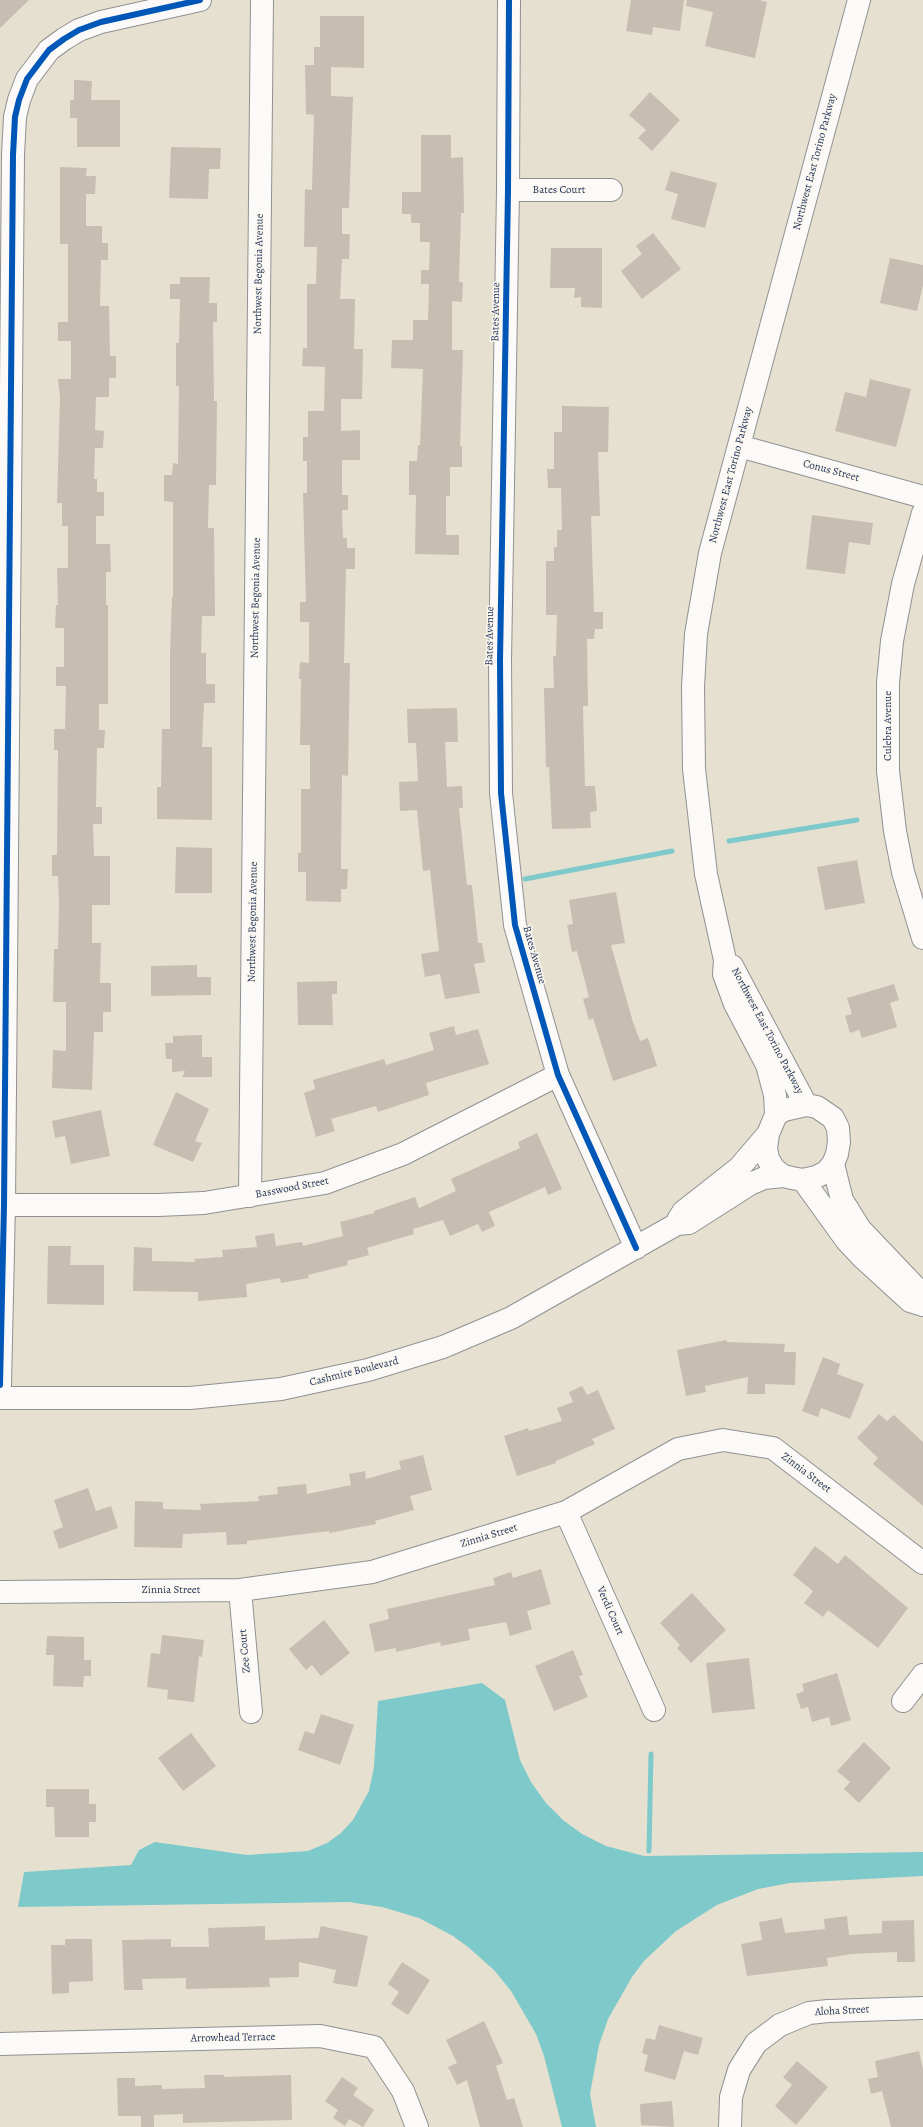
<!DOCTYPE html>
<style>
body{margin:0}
canvas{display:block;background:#e6e0d0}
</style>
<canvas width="923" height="2127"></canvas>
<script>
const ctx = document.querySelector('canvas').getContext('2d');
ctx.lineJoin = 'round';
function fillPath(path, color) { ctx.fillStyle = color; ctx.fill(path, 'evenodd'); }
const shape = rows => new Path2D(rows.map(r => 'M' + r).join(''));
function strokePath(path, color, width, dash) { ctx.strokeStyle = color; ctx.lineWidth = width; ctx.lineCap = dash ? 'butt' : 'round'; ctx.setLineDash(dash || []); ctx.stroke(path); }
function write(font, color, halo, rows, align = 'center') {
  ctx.font = font + ' Alegreya,serif'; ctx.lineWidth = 3; ctx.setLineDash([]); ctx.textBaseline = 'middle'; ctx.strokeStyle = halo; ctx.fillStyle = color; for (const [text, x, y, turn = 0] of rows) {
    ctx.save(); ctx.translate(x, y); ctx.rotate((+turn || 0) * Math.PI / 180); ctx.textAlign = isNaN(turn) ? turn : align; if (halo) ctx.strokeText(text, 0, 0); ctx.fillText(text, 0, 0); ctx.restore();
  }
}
fillPath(shape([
 [482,1683,505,1700,520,1760,531,1782,546,1803,563,1820,582,1834,606,1846,644,1856,923,1852,923,1876,790,1883,758,1889,717,1905,676,1931,644,1961,632,1977,608,2019,599,2045,590,2094,596,2127,562,2127,544,2056,536,2034,511,1991,494,1970,468,1947,453,1936,419,1918,382,1907,349,1902,18,1907,24,1872,131,1865,139,1850,155,1842,247,1855,308,1851,327,1843,341,1833,353,1820,369,1791,374,1767,378,1701]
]), '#7ecaca');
strokePath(shape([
 [729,841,857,820],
 [525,879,672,851],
 [649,1851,651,1754]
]), '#7ecaca', 5);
fillPath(shape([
 [0,0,29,0,0,28],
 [631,0,684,0,680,31,653,27,652,35,626,31],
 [687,0,759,0,767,2,755,58,705,46,713,12,686,6],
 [320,16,364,16,364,68,331,67,331,96,353,97,349,208,342,208,342,234,350,234,349,259,342,259,340,299,355,299,354,349,363,349,362,399,341,399,341,431,360,430,360,460,342,460,342,495,348,495,348,510,342,510,343,538,347,538,347,548,355,548,355,569,346,569,344,663,350,663,349,714,348,776,342,775,341,853,341,869,348,869,347,889,341,889,341,902,306,901,306,872,298,872,298,853,301,853,301,789,310,789,310,745,300,745,301,679,299,679,300,662,309,663,309,622,300,622,300,602,306,602,303,493,307,493,307,461,303,461,303,437,308,437,308,411,324,411,325,367,302,366,303,348,307,348,307,284,316,284,317,247,304,247,305,189,312,190,314,115,306,114,305,65,314,65,314,47,320,47],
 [74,80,92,81,91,100,120,100,120,147,77,147,77,118,70,118,70,100,74,100],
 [650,92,680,120,652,151,638,138,646,130,629,115],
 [421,135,451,135,451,158,463,157,464,213,461,213,459,282,463,282,462,302,452,301,452,350,463,350,460,446,462,446,462,467,450,467,450,496,446,496,446,535,459,535,459,555,415,554,416,495,409,495,409,461,417,461,418,445,420,445,423,369,391,368,392,340,413,340,413,320,428,320,429,284,421,284,421,270,429,270,430,242,420,242,420,223,411,223,411,214,402,214,402,192,421,192],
 [171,147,221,148,220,169,209,169,208,199,169,198],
 [60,167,87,168,86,176,96,176,95,194,86,194,86,226,102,226,102,243,108,243,108,260,101,260,100,306,109,306,110,356,116,356,116,378,109,378,109,397,96,397,95,430,104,431,103,448,95,448,94,479,97,479,97,492,104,492,104,516,96,516,96,544,110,544,111,572,106,572,106,605,108,605,108,704,99,704,99,730,105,730,104,748,97,748,96,807,102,807,102,824,93,824,94,856,110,856,110,905,92,905,92,943,101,943,100,983,111,983,111,1012,103,1012,103,1032,94,1032,92,1090,52,1088,53,1050,66,1051,66,1002,53,1002,54,949,58,949,59,905,58,876,52,876,52,855,57,855,58,750,54,750,54,729,65,729,66,686,56,686,56,667,64,667,64,628,55,628,56,605,58,605,57,568,68,568,68,526,62,526,62,503,57,503,60,397,58,379,71,379,71,341,58,341,58,322,68,322,68,244,60,244],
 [671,171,717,183,705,228,671,219,678,194,665,190],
 [653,233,681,269,642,299,621,271,642,254,636,246],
 [551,248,602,248,602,308,581,307,581,297,574,298,575,288,550,288],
 [890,258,923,265,923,285,917,311,880,303],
 [180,277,210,277,209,303,217,303,217,322,213,322,214,401,217,401,216,485,209,485,208,528,214,528,215,616,202,616,201,653,206,653,206,684,215,684,215,703,204,703,202,747,212,747,212,820,157,819,157,787,161,787,162,729,170,729,170,653,172,597,173,597,173,502,164,501,164,475,172,475,173,463,178,464,179,386,176,386,176,343,179,343,180,299,170,299,170,284,180,284],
 [870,379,911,389,896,447,835,431,845,392,866,397],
 [562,406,609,407,608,452,598,452,600,516,591,516,594,612,603,612,603,629,595,629,594,639,587,639,588,706,583,706,585,786,595,786,597,811,590,812,591,828,552,829,549,767,546,767,544,688,554,688,553,656,556,656,557,615,546,615,546,561,554,561,554,547,557,547,557,530,562,530,561,488,548,488,547,469,554,469,554,432,562,432],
 [812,515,873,523,870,545,849,542,845,574,806,569],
 [457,708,458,742,445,742,447,787,462,786,463,808,459,808,467,885,472,885,478,943,482,943,485,962,474,964,480,993,445,999,440,974,425,977,421,954,439,951,430,870,423,871,417,810,400,811,399,782,418,781,416,743,408,743,407,709],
 [176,847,212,848,212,893,175,893],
 [857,860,865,903,825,910,817,867],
 [616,892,625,943,611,945,633,1022,640,1041,648,1038,657,1066,613,1081,593,1018,589,1020,583,999,589,997,577,951,572,952,567,925,573,924,569,900],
 [197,965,197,977,211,977,211,995,151,996,151,966],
 [337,981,337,994,332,994,333,1025,298,1025,297,982],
 [894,984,899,1000,890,1003,897,1027,862,1038,859,1030,850,1033,845,1016,852,1014,847,998],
 [454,1026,456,1035,478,1029,489,1064,426,1083,429,1095,378,1112,376,1106,331,1119,335,1131,316,1137,304,1093,315,1089,313,1080,384,1059,386,1065,434,1050,429,1033],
 [202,1035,202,1057,212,1057,212,1077,182,1077,185,1071,172,1072,172,1059,166,1059,165,1043,173,1043,173,1036],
 [176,1092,209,1109,195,1141,202,1143,193,1162,153,1145],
 [101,1110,110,1156,71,1164,65,1136,55,1138,52,1121],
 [537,1133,562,1189,548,1195,545,1187,489,1212,495,1226,482,1232,478,1224,450,1236,443,1220,413,1229,414,1234,367,1248,369,1255,347,1261,348,1265,308,1275,309,1278,281,1283,280,1278,246,1284,247,1297,198,1301,198,1292,133,1291,134,1247,152,1248,152,1261,195,1262,194,1259,223,1257,222,1250,257,1247,255,1236,274,1233,276,1246,302,1242,303,1246,343,1236,340,1222,374,1213,374,1211,415,1197,419,1208,456,1191,451,1179,520,1148,518,1142],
 [48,1246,71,1246,70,1265,104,1265,104,1305,47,1304],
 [726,1340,727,1342,785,1344,784,1352,796,1352,795,1385,765,1384,765,1394,747,1394,748,1377,705,1386,706,1392,686,1396,677,1350],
 [823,1357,840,1364,837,1374,864,1384,850,1419,821,1408,818,1417,802,1411],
 [582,1386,587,1395,598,1390,615,1429,592,1439,595,1444,556,1461,556,1463,517,1476,504,1436,528,1428,529,1431,562,1421,557,1408,573,1402,569,1392],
 [879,1414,887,1421,894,1415,923,1442,923,1506,873,1464,878,1458,857,1438],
 [423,1455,432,1490,410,1496,414,1510,375,1521,376,1524,329,1533,329,1531,247,1541,247,1544,227,1545,226,1532,183,1534,182,1548,134,1547,135,1501,163,1502,163,1509,201,1510,200,1504,259,1501,258,1496,278,1494,277,1487,306,1484,307,1494,351,1485,349,1474,365,1471,366,1479,401,1469,399,1461],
 [88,1488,96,1511,111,1506,118,1528,59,1549,53,1531,63,1527,54,1500],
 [815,1546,838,1564,845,1555,908,1608,878,1648,828,1610,823,1617,804,1603,813,1591,793,1575],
 [541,1569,551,1604,527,1611,532,1629,510,1636,506,1622,468,1629,470,1640,441,1646,440,1642,396,1652,396,1648,375,1652,369,1624,389,1619,387,1609,495,1585,493,1578,511,1572,513,1578],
 [692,1593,726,1630,691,1663,677,1648,680,1645,660,1623],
 [324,1620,350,1653,321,1676,312,1665,306,1670,289,1649],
 [162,1635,204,1640,202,1657,199,1656,194,1702,167,1699,168,1690,147,1687,151,1653,160,1654],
 [47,1636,84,1637,84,1660,91,1660,91,1676,84,1676,83,1687,53,1686,54,1655,46,1655],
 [573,1650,583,1675,579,1676,588,1697,554,1711,535,1666],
 [749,1658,755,1709,712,1713,706,1663],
 [837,1673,851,1720,831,1726,829,1717,812,1722,808,1707,801,1709,796,1694,804,1691,802,1684],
 [321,1714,354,1725,340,1765,298,1750,305,1731,314,1734],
 [191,1733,216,1766,183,1791,158,1758],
 [864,1742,891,1768,859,1803,844,1789,850,1782,837,1771],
 [46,1789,89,1789,89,1804,96,1804,96,1822,89,1822,89,1837,55,1837,54,1807,46,1807],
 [847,1916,849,1935,882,1933,882,1921,914,1920,915,1962,897,1962,897,1952,851,1954,827,1958,828,1966,747,1976,741,1944,762,1940,759,1922,782,1918,785,1933,825,1929,824,1919],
 [265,1926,265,1940,318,1938,321,1926,368,1936,357,1987,333,1983,336,1970,299,1962,299,1977,269,1978,270,1987,186,1989,186,1978,142,1979,143,1990,124,1990,122,1940,171,1939,171,1947,209,1947,208,1928],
 [65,1939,92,1939,93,1981,69,1982,69,1993,52,1994,51,1945,65,1945],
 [402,1962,430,1980,408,2015,391,2004,399,1992,388,1984],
 [484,2021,503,2063,496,2066,507,2100,514,2098,523,2127,480,2127,467,2080,457,2085,448,2067,457,2063,446,2040],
 [659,2025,703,2038,698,2055,684,2051,675,2080,644,2071,648,2055,642,2053,646,2038,655,2040],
 [919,2051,923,2069,923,2127,891,2127,882,2091,871,2094,868,2079,878,2077,875,2061],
 [797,2061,828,2087,796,2125,775,2106,792,2085,783,2077],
 [204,2075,224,2075,224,2077,291,2075,292,2120,183,2123,183,2114,154,2115,154,2127,141,2127,141,2116,118,2116,117,2078,135,2078,135,2086,162,2085,162,2089,205,2088],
 [342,2077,358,2088,353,2095,374,2110,363,2127,349,2119,345,2126,333,2118,338,2110,325,2101],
 [672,2101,674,2127,641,2125,640,2104]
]), '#c7beb1');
const minor = shape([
 [509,0,508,190,500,660,501,793,515,925,558,1075,636,1248],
 [508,190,611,190],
 [739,446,923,497],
 [923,513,903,584,892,641,888,683,888,771,895,831,903,872,923,938],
 [732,966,806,1105],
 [806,1105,817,1107,833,1118,838,1128,839,1142,837,1154,833,1164,826,1172,816,1177,803,1180,792,1178,783,1176,774,1169,768,1159,766,1148,768,1134,776,1115,784,1110,806,1105],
 [776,1115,775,1095,767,1065,735,1004,724,974,725,960,706,874,694,769,693,687,696,634,710,553,859,0],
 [833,1164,842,1200,860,1229,920,1292],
 [803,1180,847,1241,863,1258,910,1301,923,1305],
 [250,1196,262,0],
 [4,1205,158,1205,204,1203,325,1183,403,1154,558,1075],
 [678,1220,683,1212,739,1168,768,1134],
 [0,1385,4,1205,13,155,15,117,19,100,27,79,49,50,64,39,79,30,101,22,200,0],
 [0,1398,190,1398,281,1389,368,1370,443,1347,511,1318,677,1224,689,1223,750,1184,764,1178,783,1176],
 [566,1512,654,1710],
 [240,1590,251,1712],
 [0,1592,240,1590,372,1572,566,1512,678,1449,723,1440,773,1448,923,1563],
 [903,1701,923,1675],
 [0,2044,320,2036,374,2047,403,2091,417,2127],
 [730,2127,731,2097,739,2070,756,2043,780,2025,809,2013,828,2011,923,2008]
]);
strokePath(minor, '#919191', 24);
strokePath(minor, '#fbfaf8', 22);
strokePath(shape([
 [509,0,508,190,500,660,501,793,515,925,558,1075,636,1248],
 [0,1385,4,1205,13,155,15,117,19,100,27,79,49,50,64,39,79,30,101,22,200,0]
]), '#0057b8', 6);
write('11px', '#1b2f5e', '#fbf7ec', [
 ["Northwest East Torino Parkway",815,162,-75],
 ["Bates Court",559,190],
 ["Northwest Begonia Avenue",259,274,-89],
 ["Bates Avenue",496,312,-89],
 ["Conus Street",831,471,15],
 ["Northwest East Torino Parkway",731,475,-75],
 ["Northwest Begonia Avenue",256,598,-89],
 ["Bates Avenue",490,636,-89],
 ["Culebra Avenue",888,726,-90],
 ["Northwest Begonia Avenue",253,922,-89],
 ["Bates Avenue",534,955,74],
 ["Northwest East Torino Parkway",767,1031,62],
 ["Basswood Street",292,1188,-11],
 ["Cashmire Boulevard",354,1372,-14],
 ["Zinnia Street",806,1473,37],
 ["Zinnia Street",489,1536,-17],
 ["Zinnia Street",171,1590],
 ["Verdi Court",610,1611,66],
 ["Zee Court",245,1651,-95],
 ["Aloha Street",842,2011,-3],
 ["Arrowhead Terrace",233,2038,-1]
]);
</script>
